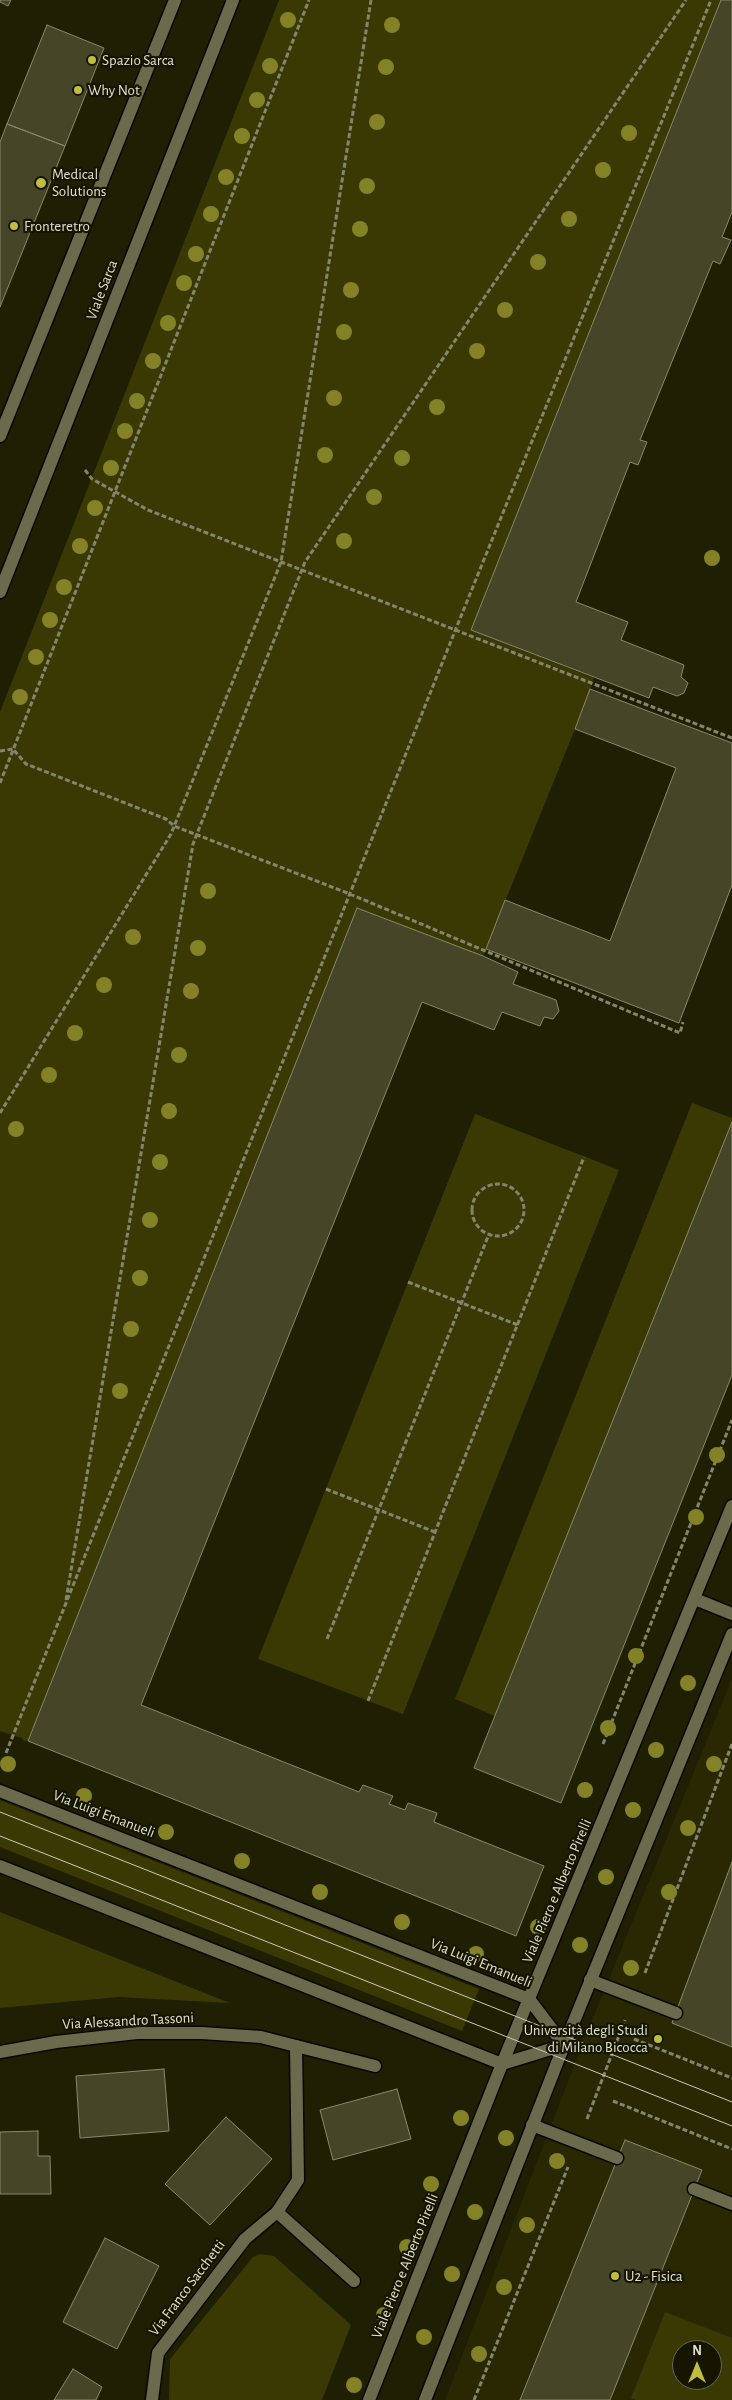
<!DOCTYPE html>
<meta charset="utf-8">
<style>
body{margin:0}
#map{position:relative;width:732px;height:2400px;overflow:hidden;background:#1f1f03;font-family:"Alegreya Sans",sans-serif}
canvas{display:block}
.north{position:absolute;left:672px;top:2340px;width:50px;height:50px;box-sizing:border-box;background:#161600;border:1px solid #666753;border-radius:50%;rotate:0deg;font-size:14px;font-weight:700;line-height:20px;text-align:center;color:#dfe0cf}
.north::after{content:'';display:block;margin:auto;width:18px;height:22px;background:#bfbe41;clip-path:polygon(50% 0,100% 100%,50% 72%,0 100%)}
</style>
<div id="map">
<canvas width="732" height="2400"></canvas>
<div class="north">N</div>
</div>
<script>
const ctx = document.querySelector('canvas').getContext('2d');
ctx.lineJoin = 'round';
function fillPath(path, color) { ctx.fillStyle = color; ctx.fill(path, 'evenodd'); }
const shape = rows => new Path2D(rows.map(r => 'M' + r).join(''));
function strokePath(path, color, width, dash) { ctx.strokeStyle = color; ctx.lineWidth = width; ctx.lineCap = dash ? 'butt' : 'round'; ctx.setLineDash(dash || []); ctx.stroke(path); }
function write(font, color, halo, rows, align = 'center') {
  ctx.font = font + ' "Alegreya Sans",sans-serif'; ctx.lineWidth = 4.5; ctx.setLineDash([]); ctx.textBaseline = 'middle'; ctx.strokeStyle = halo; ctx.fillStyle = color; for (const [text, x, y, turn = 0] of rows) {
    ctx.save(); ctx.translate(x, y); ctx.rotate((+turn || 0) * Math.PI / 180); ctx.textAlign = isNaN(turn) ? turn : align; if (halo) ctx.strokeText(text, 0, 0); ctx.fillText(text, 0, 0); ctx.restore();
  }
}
fillPath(shape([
 [732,1679,732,2400,445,2400,588,2030],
 [682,2350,712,2350,712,2380,682,2380]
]), '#292803');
fillPath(shape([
 [279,0,721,0,471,630,594,678,575,729,483,956,357,909,28,1741,24,1741,22,1738,0,1731,0,712],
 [692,1103,732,1118,732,1122,495,1716,455,1699],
 [475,1114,619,1170,403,1714,258,1659],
 [0,1800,479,1989,462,2031,0,1847],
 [0,1912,230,2003,118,1997,0,2008],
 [260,2254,274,2256,351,2325,322,2400,169,2400,170,2359,253,2257],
 [665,2312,732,2338,732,2400,636,2400,631,2398],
 [682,2350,712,2350,712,2380,682,2380]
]), '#3a3904');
const building = shape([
 [0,0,11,0,8,6,0,2,0,0],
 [721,0,732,0,732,212,722,237,731,240,720,264,713,261,640,440,647,442,638,465,630,462,576,602,628,622,621,640,684,665,681,677,688,683,684,693,677,696,653,687,649,698,471,630,721,0],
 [47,25,104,48,65,146,7,124,47,25],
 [7,124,65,146,0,307,0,142,7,124],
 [590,689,732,743,732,885,679,1023,486,949,505,900,610,941,676,768,575,729,590,689],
 [357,908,483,956,518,972,513,984,556,1000,559,1011,553,1019,544,1017,540,1026,502,1012,494,1030,422,1002,141,1705,359,1792,363,1785,393,1796,389,1804,405,1810,408,1803,437,1813,434,1822,544,1866,516,1936,28,1741,357,908],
 [732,1122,732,1375,561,1803,474,1768,732,1122],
 [732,1862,732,2047,672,2023,732,1862],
 [164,2069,169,2131,80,2138,76,2076,164,2069],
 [397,2089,411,2139,333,2160,320,2110,397,2089],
 [226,2117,272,2159,210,2225,165,2184,226,2117],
 [38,2131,38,2156,50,2156,51,2194,0,2194,0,2132,38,2131],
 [625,2140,702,2170,610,2400,520,2400,625,2140],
 [105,2238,159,2266,117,2349,63,2322,105,2238],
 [73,2369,102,2387,96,2400,54,2400,73,2369]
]);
fillPath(building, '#454528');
strokePath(building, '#89896a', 1);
const service = shape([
 [590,1980,676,2013],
 [296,2046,375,2066],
 [532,2125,617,2158],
 [694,2189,732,2204],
 [277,2212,354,2281]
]);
const minor = shape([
 [695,1599,732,1614],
 [0,1791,529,1999,564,2045],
 [0,1866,502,2064,564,2045],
 [0,2052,56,2042,137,2033,202,2033,261,2037,296,2046,298,2180,277,2212,245,2239,158,2353,152,2400],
 [369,2400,502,2064,732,1506],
 [425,2400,559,2058,732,1634]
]);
const tertiary = shape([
 [0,436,175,0],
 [0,592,233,0]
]);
strokePath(service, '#090800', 15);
strokePath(minor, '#090800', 15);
strokePath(tertiary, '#090800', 15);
strokePath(shape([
 [85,470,92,479,148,510,732,738],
 [0,751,13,749,26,764,166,819,174,826,350,894,680,1033,683,1022],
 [0,783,309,0],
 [0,1113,171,834,281,562,371,0],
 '472 1210a26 26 0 1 1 52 0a26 26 0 1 1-52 0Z',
 [408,1282,518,1325],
 [326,1489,435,1532],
 [66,1600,193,844,305,562,686,0],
 [327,1639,489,1234],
 [368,1701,584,1157],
 [603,1744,732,1420],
 [6,1753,455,631,711,0],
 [645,1973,732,1744],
 [634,2039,732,2078],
 [613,2101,732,2149],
 [587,2119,625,2020],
 [474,2400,568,2167]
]), '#84856e', 3, [5, 2.5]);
strokePath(service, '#6a6b4c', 12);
strokePath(minor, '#6a6b4c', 12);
strokePath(tertiary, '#6a6b4c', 12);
strokePath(shape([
 [0,1812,732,2102],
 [0,1836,732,2126]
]), '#cacbb9', 1);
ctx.fillStyle = '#838227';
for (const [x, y] of [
 [288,20],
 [392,25],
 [270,66],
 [386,67],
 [257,100],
 [377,122],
 [629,133],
 [242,136],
 [603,170],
 [226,177],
 [367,186],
 [211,214],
 [569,219],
 [360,229],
 [196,254],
 [538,262],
 [184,283],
 [351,290],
 [505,310],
 [168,323],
 [344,332],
 [477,351],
 [153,361],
 [334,398],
 [137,401],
 [437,407],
 [125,431],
 [325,455],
 [402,458],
 [111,468],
 [374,497],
 [95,508],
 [344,541],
 [80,546],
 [712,558],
 [64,587],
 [50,620],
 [36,657],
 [20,697],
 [208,891],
 [133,937],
 [198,948],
 [104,985],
 [191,991],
 [75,1033],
 [179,1055],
 [49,1075],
 [169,1111],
 [16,1129],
 [160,1162],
 [150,1220],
 [140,1278],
 [131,1329],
 [120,1391],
 [717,1455],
 [696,1517],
 [636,1656],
 [688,1683],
 [608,1728],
 [656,1750],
 [8,1764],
 [714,1764],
 [585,1790],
 [84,1796],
 [633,1810],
 [688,1828],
 [166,1832],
 [242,1861],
 [606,1877],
 [320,1892],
 [669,1892],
 [402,1922],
 [538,1927],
 [580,1945],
 [476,1954],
 [631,1968],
 [461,2118],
 [506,2138],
 [557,2161],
 [431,2184],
 [475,2212],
 [527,2225],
 [407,2247],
 [452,2274],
 [504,2287],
 [384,2315],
 [424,2337],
 [479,2354],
 [354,2385]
]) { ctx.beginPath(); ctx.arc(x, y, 8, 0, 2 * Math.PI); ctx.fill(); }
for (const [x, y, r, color] of [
 [92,60,5,"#bfbe41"],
 [78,90,5,"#bfbe41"],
 [41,183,6,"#bfbe41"],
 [14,226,5,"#bfbe41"],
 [658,2039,5,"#bfbe41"],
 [615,2276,5,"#bfbe41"]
]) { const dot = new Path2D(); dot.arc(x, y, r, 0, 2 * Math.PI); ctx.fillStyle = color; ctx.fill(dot); strokePath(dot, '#161600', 2); }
write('15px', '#dfe0cf', '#161600', [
 ["Spazio Sarca",102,60],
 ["Why Not",88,90],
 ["Medical",52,174],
 ["Solutions",52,191],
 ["Fronteretro",24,226],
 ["Università degli Studi",648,2030,"right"],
 ["di Milano Bicocca",648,2047,"right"],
 ["U2 - Fisica",625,2276]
], 'left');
write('15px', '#dfe0cf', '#161600', [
 ["Viale Sarca",102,290,-69],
 ["Via Luigi Emanueli",104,1814,21],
 ["Viale Piero e Alberto Pirelli",557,1891,-67],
 ["Via Luigi Emanueli",481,1963,22],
 ["Via Alessandro Tassoni",128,2021,-3],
 ["Viale Piero e Alberto Pirelli",405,2266,-68],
 ["Via Franco Sacchetti",187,2288,-53]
]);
</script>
